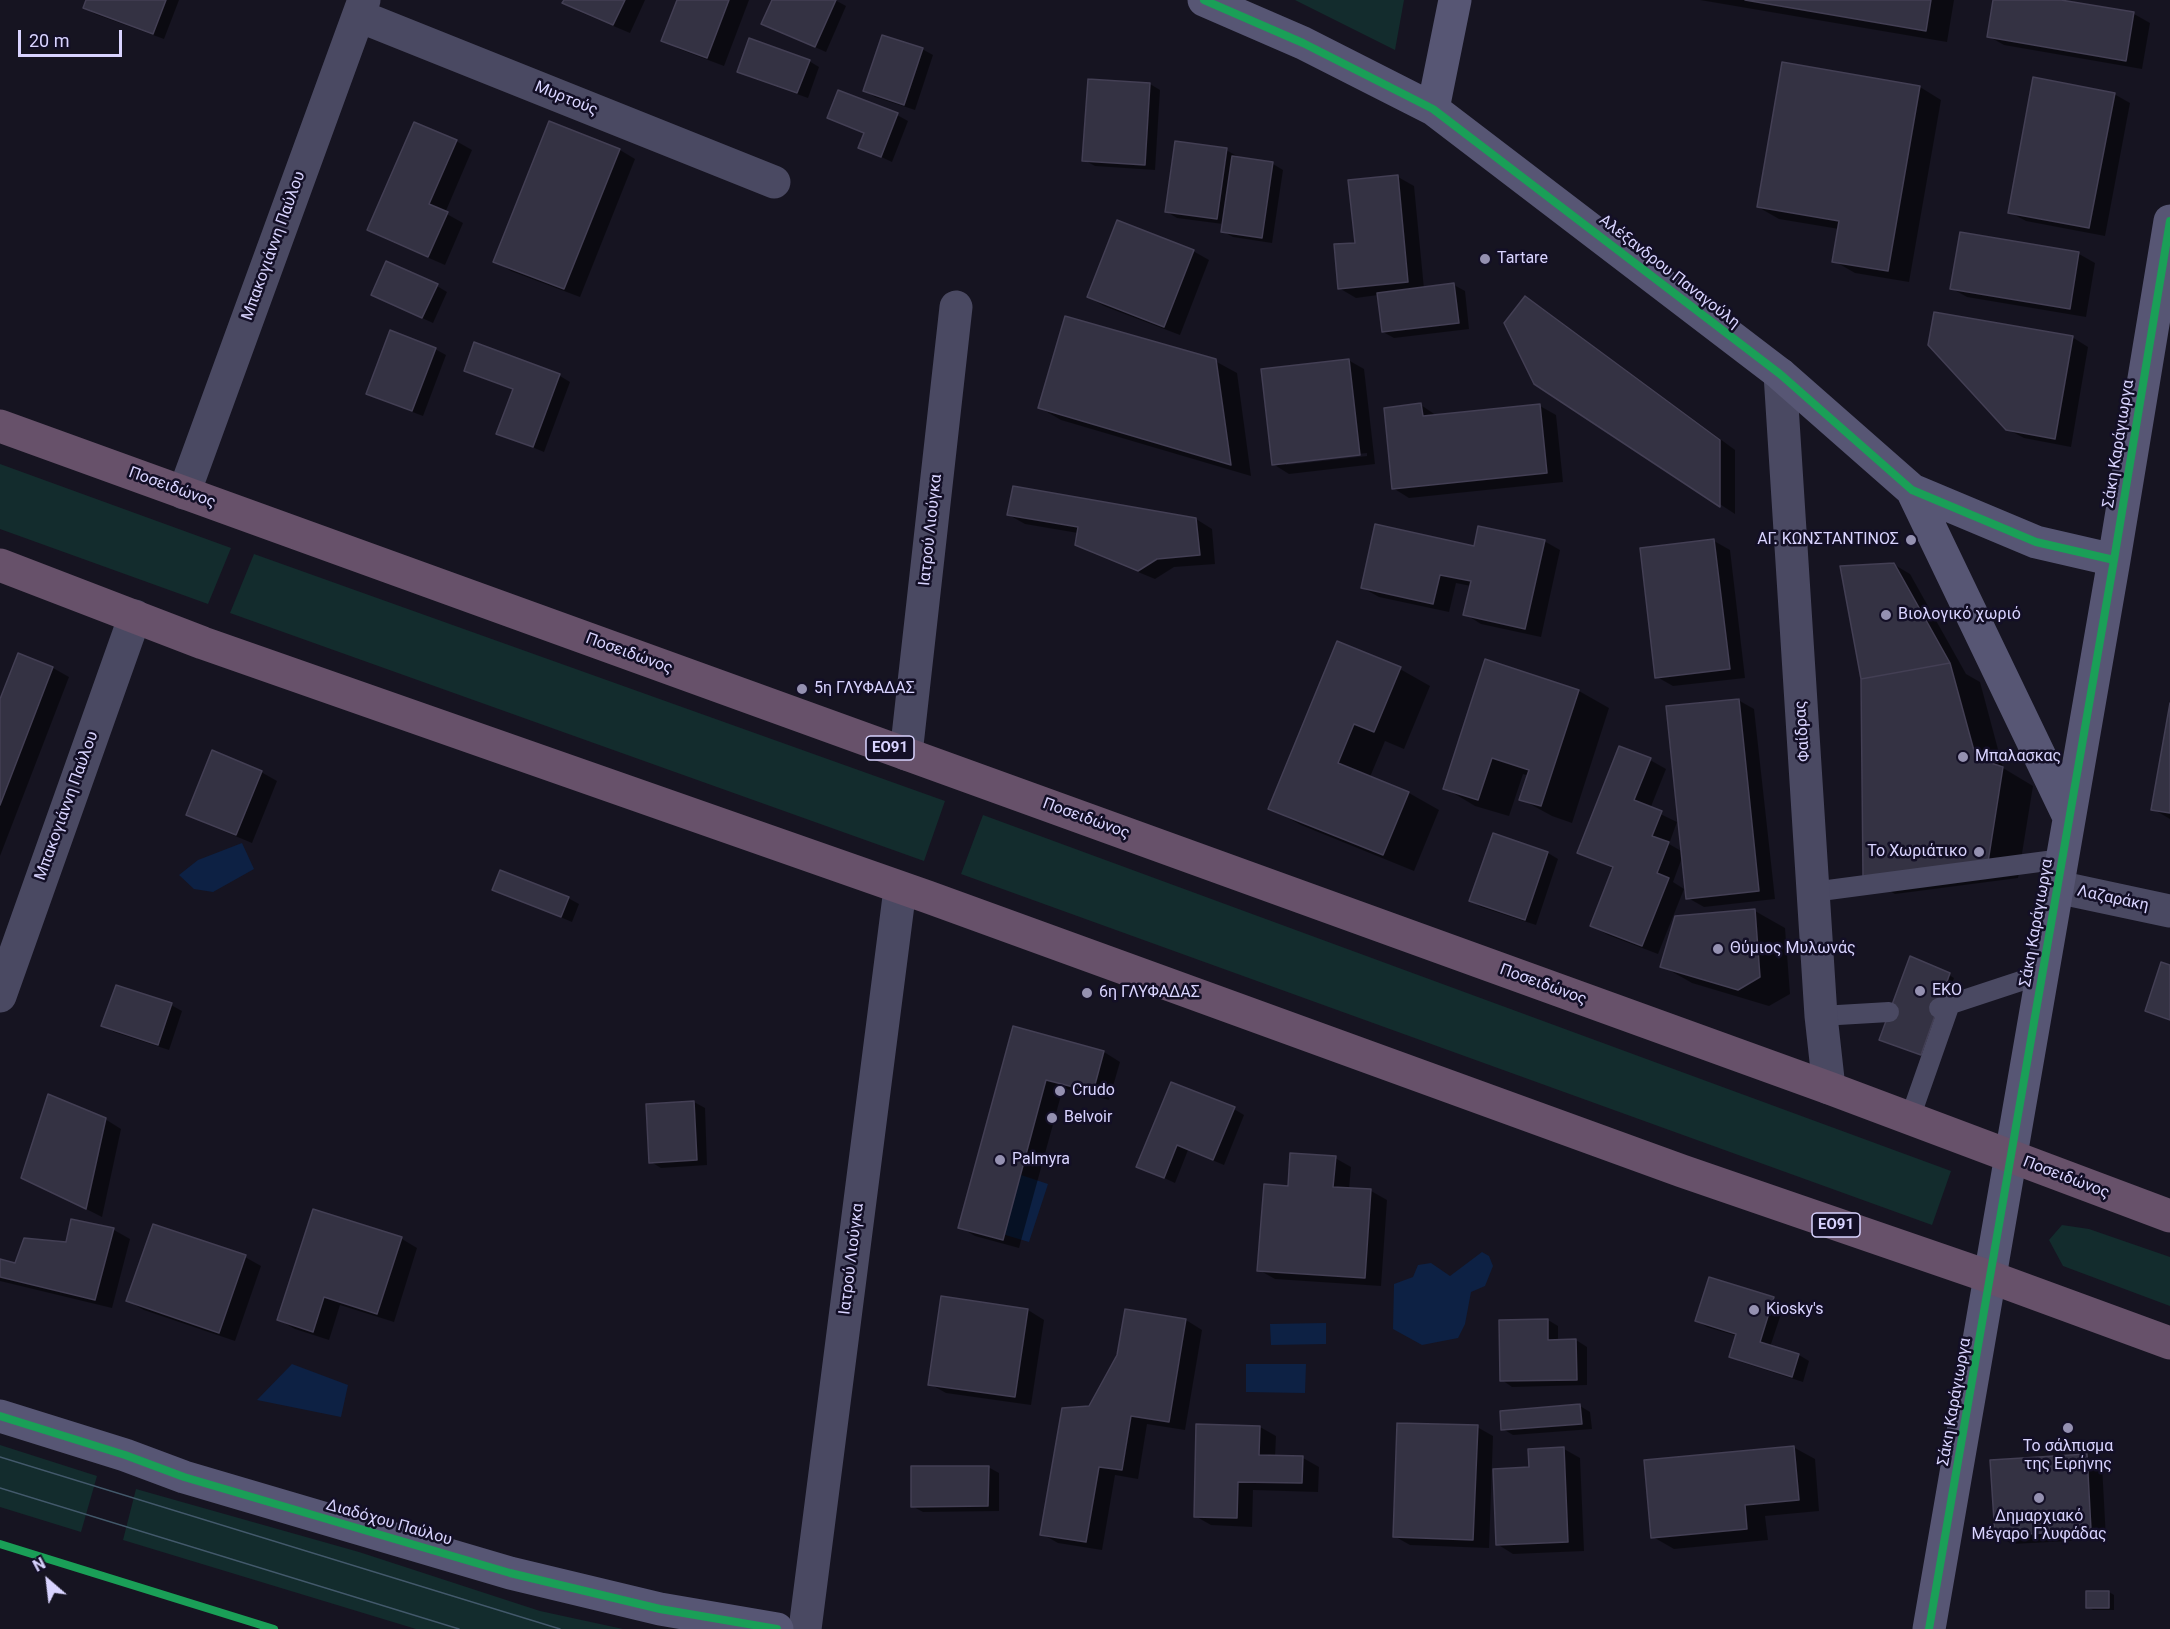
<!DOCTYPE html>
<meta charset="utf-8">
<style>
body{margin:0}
#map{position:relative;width:2170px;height:1629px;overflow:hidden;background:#161421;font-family:Roboto,sans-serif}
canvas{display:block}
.north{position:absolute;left:18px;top:1551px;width:60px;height:60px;-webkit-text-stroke:4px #130f26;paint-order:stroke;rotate:332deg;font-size:16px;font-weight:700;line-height:24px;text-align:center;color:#d9d4ff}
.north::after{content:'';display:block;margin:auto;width:21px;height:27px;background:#d9d4ff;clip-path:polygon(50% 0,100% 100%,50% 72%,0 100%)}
.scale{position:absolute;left:18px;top:30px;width:104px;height:27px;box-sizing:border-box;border:3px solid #d9d4ff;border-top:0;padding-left:8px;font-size:18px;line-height:21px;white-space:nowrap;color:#d9d4ff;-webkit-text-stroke:4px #130f26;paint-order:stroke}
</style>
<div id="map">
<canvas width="2170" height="1629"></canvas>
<div class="north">N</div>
<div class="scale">20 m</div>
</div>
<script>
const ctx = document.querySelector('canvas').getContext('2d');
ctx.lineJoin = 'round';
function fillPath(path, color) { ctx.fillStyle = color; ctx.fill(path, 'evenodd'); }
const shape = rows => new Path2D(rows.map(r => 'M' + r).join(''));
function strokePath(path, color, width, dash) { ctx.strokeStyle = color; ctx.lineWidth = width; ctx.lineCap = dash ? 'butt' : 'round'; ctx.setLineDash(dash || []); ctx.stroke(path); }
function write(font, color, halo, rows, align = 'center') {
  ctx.font = font + ' Roboto,sans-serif'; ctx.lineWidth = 5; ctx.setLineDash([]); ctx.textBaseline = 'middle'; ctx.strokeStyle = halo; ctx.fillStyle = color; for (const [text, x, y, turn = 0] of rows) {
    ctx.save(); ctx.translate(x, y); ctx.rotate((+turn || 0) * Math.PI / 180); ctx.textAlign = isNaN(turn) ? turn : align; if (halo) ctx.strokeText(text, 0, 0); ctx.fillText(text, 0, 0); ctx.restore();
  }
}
fillPath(shape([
 [1295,0,1404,0,1395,50],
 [0,464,231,548,208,604,0,529],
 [254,554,945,801,924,861,230,613],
 [983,815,1951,1171,1932,1225,961,874],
 [2062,1225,2089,1229,2170,1257,2170,1306,2063,1266,2049,1240],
 [0,1445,97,1476,81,1532,0,1507],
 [136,1489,359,1552,540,1611,623,1629,416,1629,123,1540]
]), '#132c2d');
fillPath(shape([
 [242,843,254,869,213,892,194,889,179,875,198,860],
 [1021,1175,1048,1184,1029,1242,1002,1234],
 [1482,1252,1489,1256,1493,1266,1485,1286,1471,1292,1465,1324,1458,1338,1422,1345,1393,1329,1394,1284,1413,1277,1418,1265,1431,1263,1450,1276],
 [1326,1323,1326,1344,1271,1345,1270,1324],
 [292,1364,348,1385,341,1417,257,1400],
 [1246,1364,1306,1364,1305,1393,1246,1392]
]), '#0d2144');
fillPath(shape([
 [88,0,179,0,164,39,95,14,85,8],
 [565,0,645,0,630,33,580,12,564,2],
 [678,0,749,0,724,66,679,49,663,40],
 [773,0,835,0,846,6,826,52,763,24],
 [1700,0,1954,0,1947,42],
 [1995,0,2052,0,2134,14,2150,23,2142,69,2004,45,1988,36],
 [922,49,933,55,915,110,875,97,865,91],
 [809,61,819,67,808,98,749,77,739,71],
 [1150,84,1160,90,1155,170,1095,166,1084,160],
 [1920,87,1941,100,1909,282,1855,273,1834,261,1839,229,1779,219,1758,207],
 [2114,94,2130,103,2105,236,2026,221,2009,212],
 [897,115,908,121,892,162,860,147,865,134,829,117],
 [456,141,472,150,445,213,463,223,445,265,385,239,369,230],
 [620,150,635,159,580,297,511,271,495,261],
 [1226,150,1237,156,1237,158,1273,164,1283,170,1272,243,1233,237,1222,231,1223,224,1177,218,1167,212],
 [1398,177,1414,186,1424,289,1454,285,1465,291,1469,329,1394,338,1383,332,1378,295,1356,298,1339,288,1356,244],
 [1961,234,2079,254,2095,263,2086,317,1967,297,1951,288],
 [1193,251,1209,260,1180,335,1104,306,1088,297],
 [437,286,447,292,433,323,383,300],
 [1525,298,1541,307,1735,450,1735,514,1535,383],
 [2072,337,2088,347,2071,447,2024,438,2007,429],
 [475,344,560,376,570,382,544,452,498,433,514,390,476,376,466,370],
 [435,349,446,355,423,416,378,399,368,393],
 [1348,360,1364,369,1375,464,1289,474,1273,464],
 [1367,453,1367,456,1286,465,1286,462],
 [1215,361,1237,373,1251,476,1061,420,1040,408],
 [1421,405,1437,416,1540,406,1556,415,1563,482,1409,498,1393,488],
 [1009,515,1196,519,1212,529,1215,564,1174,567,1155,579,1092,553,1076,544,1078,533,1025,524],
 [1544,541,1560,550,1541,637,1481,624,1465,614,1471,586,1456,583,1449,612,1379,597,1363,588,1475,547],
 [1714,541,1730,550,1745,678,1673,686,1657,677],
 [1893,564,1910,574,1966,674,1980,682,2003,768,2033,786,2018,878,1895,894,1864,877],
 [18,655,53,668,69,677,0,856,0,703],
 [1400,669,1430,686,1404,749,1385,741,1370,777,1409,793,1439,810,1414,871,1301,825,1270,808],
 [1579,691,1609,708,1572,823,1552,816,1521,799,1529,776,1523,774,1509,816,1475,806,1445,788],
 [1738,700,1754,709,1775,899,1704,907,1688,898,1683,855,1673,882,1684,889,1658,954,1608,935,1592,926,1614,869,1579,852,1650,760,1666,769,1650,809,1677,822,1669,844,1683,852],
 [2170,712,2170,819,2153,809],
 [261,772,277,781,252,843,204,823,188,814],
 [1494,835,1548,853,1558,859,1536,925,1481,907,1471,901],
 [494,889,568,898,579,904,572,922],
 [1755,911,1785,928,1790,994,1769,1006,1692,983,1662,966],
 [2170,966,2170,1021,2146,1011],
 [1949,975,1954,978,1926,1057,1881,1040],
 [171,1005,182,1011,169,1050,114,1032,103,1026],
 [1014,1028,1104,1052,1120,1062,1109,1100,1063,1088,1019,1248,975,1236,960,1227],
 [694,1102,705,1108,707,1165,661,1168,651,1162],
 [1234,1109,1244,1115,1224,1165,1188,1150,1175,1183,1138,1166],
 [105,1119,121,1129,102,1217,23,1177],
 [1335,1158,1351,1167,1349,1189,1371,1191,1387,1200,1381,1286,1275,1279,1259,1270,1289,1188],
 [314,1211,402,1239,417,1248,394,1322,340,1305,329,1340,295,1329,279,1320],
 [114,1230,130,1239,112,1308,0,1281,0,1261,16,1265,68,1244],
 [245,1257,261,1266,235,1341,144,1310,128,1301],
 [1773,1299,1784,1305,1770,1347,1799,1355,1809,1361,1803,1382,1741,1362,1730,1356,1737,1336,1707,1327,1697,1321],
 [1028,1310,1044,1320,1031,1405,946,1393,930,1384],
 [1126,1310,1186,1320,1202,1330,1185,1430,1147,1424,1138,1479,1115,1475,1102,1550,1058,1543,1042,1534,1090,1407,1118,1356],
 [1548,1320,1558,1326,1558,1341,1576,1340,1587,1347,1587,1385,1512,1387,1502,1380],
 [1580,1406,1590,1412,1592,1429,1513,1435,1503,1429],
 [1260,1427,1276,1436,1275,1457,1303,1458,1319,1467,1318,1492,1253,1490,1252,1527,1211,1525,1195,1516],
 [1477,1427,1493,1436,1489,1548,1410,1545,1394,1536],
 [1793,1447,1815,1459,1819,1511,1765,1516,1768,1540,1674,1549,1653,1537],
 [1564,1449,1580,1458,1584,1551,1513,1554,1497,1544,1531,1468],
 [2086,1456,2102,1465,2106,1539,2012,1544,1996,1535],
 [988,1467,999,1473,999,1511,923,1512,912,1506],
 [2109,1592,2114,1595,2114,1610,2093,1610,2088,1607]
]), '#0007');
const building = shape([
 [86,0,166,0,153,34,83,8,86,0],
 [564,0,625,0,613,25,562,3,564,0],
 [677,0,729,0,707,58,661,41,677,0],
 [772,0,836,0,815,47,761,24,772,0],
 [1745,0,1931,0,1926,31,1745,0],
 [1993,0,2061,0,2134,12,2126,61,1987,37,1993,0],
 [882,35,923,48,904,105,863,91,882,35],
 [749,38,810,60,797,93,737,72,749,38],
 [1782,62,1920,86,1888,271,1832,262,1839,221,1757,207,1782,62],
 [2033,77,2115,93,2089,228,2008,213,2033,77],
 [1088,79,1150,83,1145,165,1082,161,1088,79],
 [838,90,898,113,881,157,858,148,864,133,827,118,838,90],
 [549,121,620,149,564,289,493,262,549,121],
 [414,122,457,140,429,204,448,212,428,257,367,230,414,122],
 [1175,141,1227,148,1217,219,1165,212,1175,141],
 [1232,156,1273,162,1262,238,1221,232,1232,156],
 [1398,175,1408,282,1338,289,1334,244,1355,243,1348,180,1398,175],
 [1117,220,1194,250,1164,327,1087,297,1117,220],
 [1960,232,2079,252,2070,309,1950,289,1960,232],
 [386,261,438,284,422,318,371,295,386,261],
 [1454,283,1459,323,1382,332,1377,293,1454,283],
 [1525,296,1720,440,1720,507,1534,384,1504,323,1525,296],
 [1934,312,2073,336,2055,439,2006,430,1928,345,1934,312],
 [1065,316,1216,359,1231,465,1038,408,1065,316],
 [390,330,436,348,412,411,366,394,390,330],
 [474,342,560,374,533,447,496,434,513,389,464,371,474,342],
 [1349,359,1360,455,1272,465,1261,369,1349,359],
 [1421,403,1423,416,1540,404,1547,473,1392,489,1384,408,1421,403],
 [1013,486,1196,518,1200,555,1157,559,1138,571,1075,545,1078,527,1007,515,1013,486],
 [1375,524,1474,546,1478,526,1545,540,1525,629,1463,615,1471,581,1440,575,1433,604,1361,588,1375,524],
 [1714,539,1730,669,1655,678,1640,548,1714,539],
 [1894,563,1950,663,1861,679,1840,566,1894,563],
 [1337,641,1401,667,1374,732,1354,724,1338,763,1409,792,1383,855,1268,809,1337,641],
 [18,653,53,667,0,805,0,699,18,653],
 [1485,659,1579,690,1541,806,1519,800,1529,770,1492,758,1478,800,1443,789,1485,659],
 [1950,663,1976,758,2003,767,1988,862,1863,878,1861,679,1950,663],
 [1739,699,1759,891,1686,899,1666,706,1739,699],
 [2170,703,2170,813,2151,810,2170,703],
 [1619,746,1651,758,1634,800,1662,811,1652,836,1669,842,1657,873,1669,878,1642,946,1590,926,1613,867,1577,853,1619,746],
 [212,750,262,771,236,835,186,815,212,750],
 [1493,833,1548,852,1525,920,1469,901,1493,833],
 [500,870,569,897,561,917,492,890,500,870],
 [1755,909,1760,977,1738,990,1660,967,1675,916,1755,909],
 [1910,956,1950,973,1921,1055,1879,1040,1910,956],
 [2161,962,2170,965,2170,1020,2145,1011,2161,962],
 [116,985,172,1003,158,1045,101,1026,116,985],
 [1013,1026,1104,1051,1093,1092,1046,1080,1003,1240,958,1228,1013,1026],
 [1171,1082,1235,1107,1213,1160,1177,1145,1164,1178,1136,1167,1171,1082],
 [48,1094,106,1118,86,1209,21,1178,48,1094],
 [694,1101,697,1160,649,1163,646,1104,694,1101],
 [1290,1153,1336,1156,1333,1187,1371,1189,1365,1278,1257,1271,1264,1184,1288,1186,1290,1153],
 [313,1209,402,1237,377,1314,324,1297,313,1332,277,1320,313,1209],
 [71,1219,114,1228,95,1300,0,1277,0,1259,15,1263,24,1238,66,1242,71,1219],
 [153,1224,246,1255,219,1333,126,1301,153,1224],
 [1709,1277,1774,1297,1760,1342,1799,1354,1792,1377,1729,1357,1736,1334,1695,1321,1709,1277],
 [941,1296,1028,1309,1015,1397,928,1385,941,1296],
 [1125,1309,1186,1319,1169,1422,1131,1416,1122,1470,1099,1467,1086,1542,1040,1535,1062,1408,1089,1406,1117,1355,1125,1309],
 [1548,1319,1548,1340,1576,1339,1577,1380,1500,1381,1499,1320,1548,1319],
 [1580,1404,1582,1424,1501,1430,1500,1411,1580,1404],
 [1397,1423,1478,1425,1473,1540,1393,1537,1397,1423],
 [1196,1424,1260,1426,1259,1455,1303,1456,1302,1483,1238,1482,1237,1518,1194,1517,1196,1424],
 [1794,1446,1799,1500,1745,1505,1747,1529,1651,1538,1644,1460,1794,1446],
 [1564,1447,1568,1542,1496,1545,1493,1469,1529,1467,1528,1449,1564,1447],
 [2087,1454,2091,1530,1995,1536,1990,1460,2087,1454],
 [911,1466,989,1466,988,1506,911,1507,911,1466],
 [2086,1591,2109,1591,2109,1608,2086,1608,2086,1591]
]);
fillPath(building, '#343243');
strokePath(building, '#433f54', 1.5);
strokePath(shape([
 [1813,892,2062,859],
 [1939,1008,2042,974],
 [1821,1016,1889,1012],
 [1910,1118,1950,1004]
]), '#4a4962', 20);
strokePath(shape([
 [359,16,774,182],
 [1780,374,1821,1016,1829,1088],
 [184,493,364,0],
 [906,754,956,307],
 [2057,887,2170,911],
 [0,996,135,616],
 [805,1629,900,889]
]), '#4a4962', 33);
strokePath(shape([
 [1204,0,1303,43,1433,109,1780,374,1912,490,2036,542,2114,560],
 [1433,109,1455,0],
 [1912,490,2069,817],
 [0,1416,125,1455,184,1477,510,1573,660,1609,777,1629],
 [1929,1629,2114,560,2170,221]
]), '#575674', 33);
strokePath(shape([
 [0,426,1829,1088,2170,1216],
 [0,565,203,643,928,897,1682,1171,1990,1277,2170,1343]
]), '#67516a', 33);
strokePath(shape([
 [0,1457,560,1629],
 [0,1488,459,1629]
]), '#43596b', 1.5);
strokePath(shape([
 [1204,0,1303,43,1433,109,1780,374,1912,490,2036,542,2114,560],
 [0,1416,125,1455,184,1477,510,1573,660,1609,777,1629],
 [0,1544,274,1629],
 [1929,1629,2114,560,2170,221]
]), '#1a9f57', 8);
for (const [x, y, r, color] of [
 [1485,259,6,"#9591b1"],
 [1911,540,6,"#9591b1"],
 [1886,615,6,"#9591b1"],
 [802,689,6,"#9591b1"],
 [1963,757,6,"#9591b1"],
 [1979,852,6,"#9591b1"],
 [1718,949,6,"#9591b1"],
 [1920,991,6,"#9591b1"],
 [1087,993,6,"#9591b1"],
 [1060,1091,6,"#9591b1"],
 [1052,1118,6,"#9591b1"],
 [1000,1160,6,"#9591b1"],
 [1754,1310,6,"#9591b1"],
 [2068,1428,6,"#9591b1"],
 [2039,1498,6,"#9591b1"]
]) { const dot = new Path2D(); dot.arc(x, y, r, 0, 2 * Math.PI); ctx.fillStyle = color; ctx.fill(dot); strokePath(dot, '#130f26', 2); }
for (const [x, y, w] of [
 [890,748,48],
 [1836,1225,48]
]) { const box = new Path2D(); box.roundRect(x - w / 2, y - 12, w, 24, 4.5); ctx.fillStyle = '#130f26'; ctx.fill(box); strokePath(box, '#d9d4ff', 1.5); }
write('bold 15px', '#d9d4ff', null, [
 ["ΕΟ91",890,748],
 ["ΕΟ91",1836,1225]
]);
write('16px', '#d9d4ff', '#130f26', [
 ["Μυρτούς",566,99,22],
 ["Μπακογιάννη Παύλου",274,246,-70],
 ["Αλέξανδρου Παναγούλη",1669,272,38],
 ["Σάκη Καράγιωργα",2119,444,-81],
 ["Ποσειδώνος",172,488,20],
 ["Ιατρού Λιούγκα",931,530,-84],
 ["Ποσειδώνος",629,654,20],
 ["Φαίδρας",1803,731,-94],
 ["Μπακογιάννη Παύλου",67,806,-70],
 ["Ποσειδώνος",1086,819,20],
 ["Λαζαράκη",2113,899,12],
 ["Σάκη Καράγιωργα",2037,923,-80],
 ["Ποσειδώνος",1543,985,20],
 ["Ποσειδώνος",2066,1178,21],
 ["Ιατρού Λιούγκα",852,1259,-83],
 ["Σάκη Καράγιωργα",1955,1402,-80],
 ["Διαδόχου Παύλου",389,1523,16]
]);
write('16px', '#d9d4ff', '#130f26', [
 ["Tartare",1497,259],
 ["ΑΓ. ΚΩΝΣΤΑΝΤΙΝΟΣ",1899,540,"right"],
 ["Βιολογικό χωριό",1898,615],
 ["5η ΓΛΥΦΑΔΑΣ",814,689],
 ["Μπαλασκας",1975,757],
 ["Το Χωριάτικο",1967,852,"right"],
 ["Θύμιος Μυλωνάς",1730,949],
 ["EKO",1932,991],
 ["6η ΓΛΥΦΑΔΑΣ",1099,993],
 ["Crudo",1072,1091],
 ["Belvoir",1064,1118],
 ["Palmyra",1012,1160],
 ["Kiosky's",1766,1310],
 ["Το σάλπισμα",2068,1447,"center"],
 ["της Ειρήνης",2068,1465,"center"],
 ["Δημαρχιακό",2039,1517,"center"],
 ["Μέγαρο Γλυφάδας",2039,1535,"center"]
], 'left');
</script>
